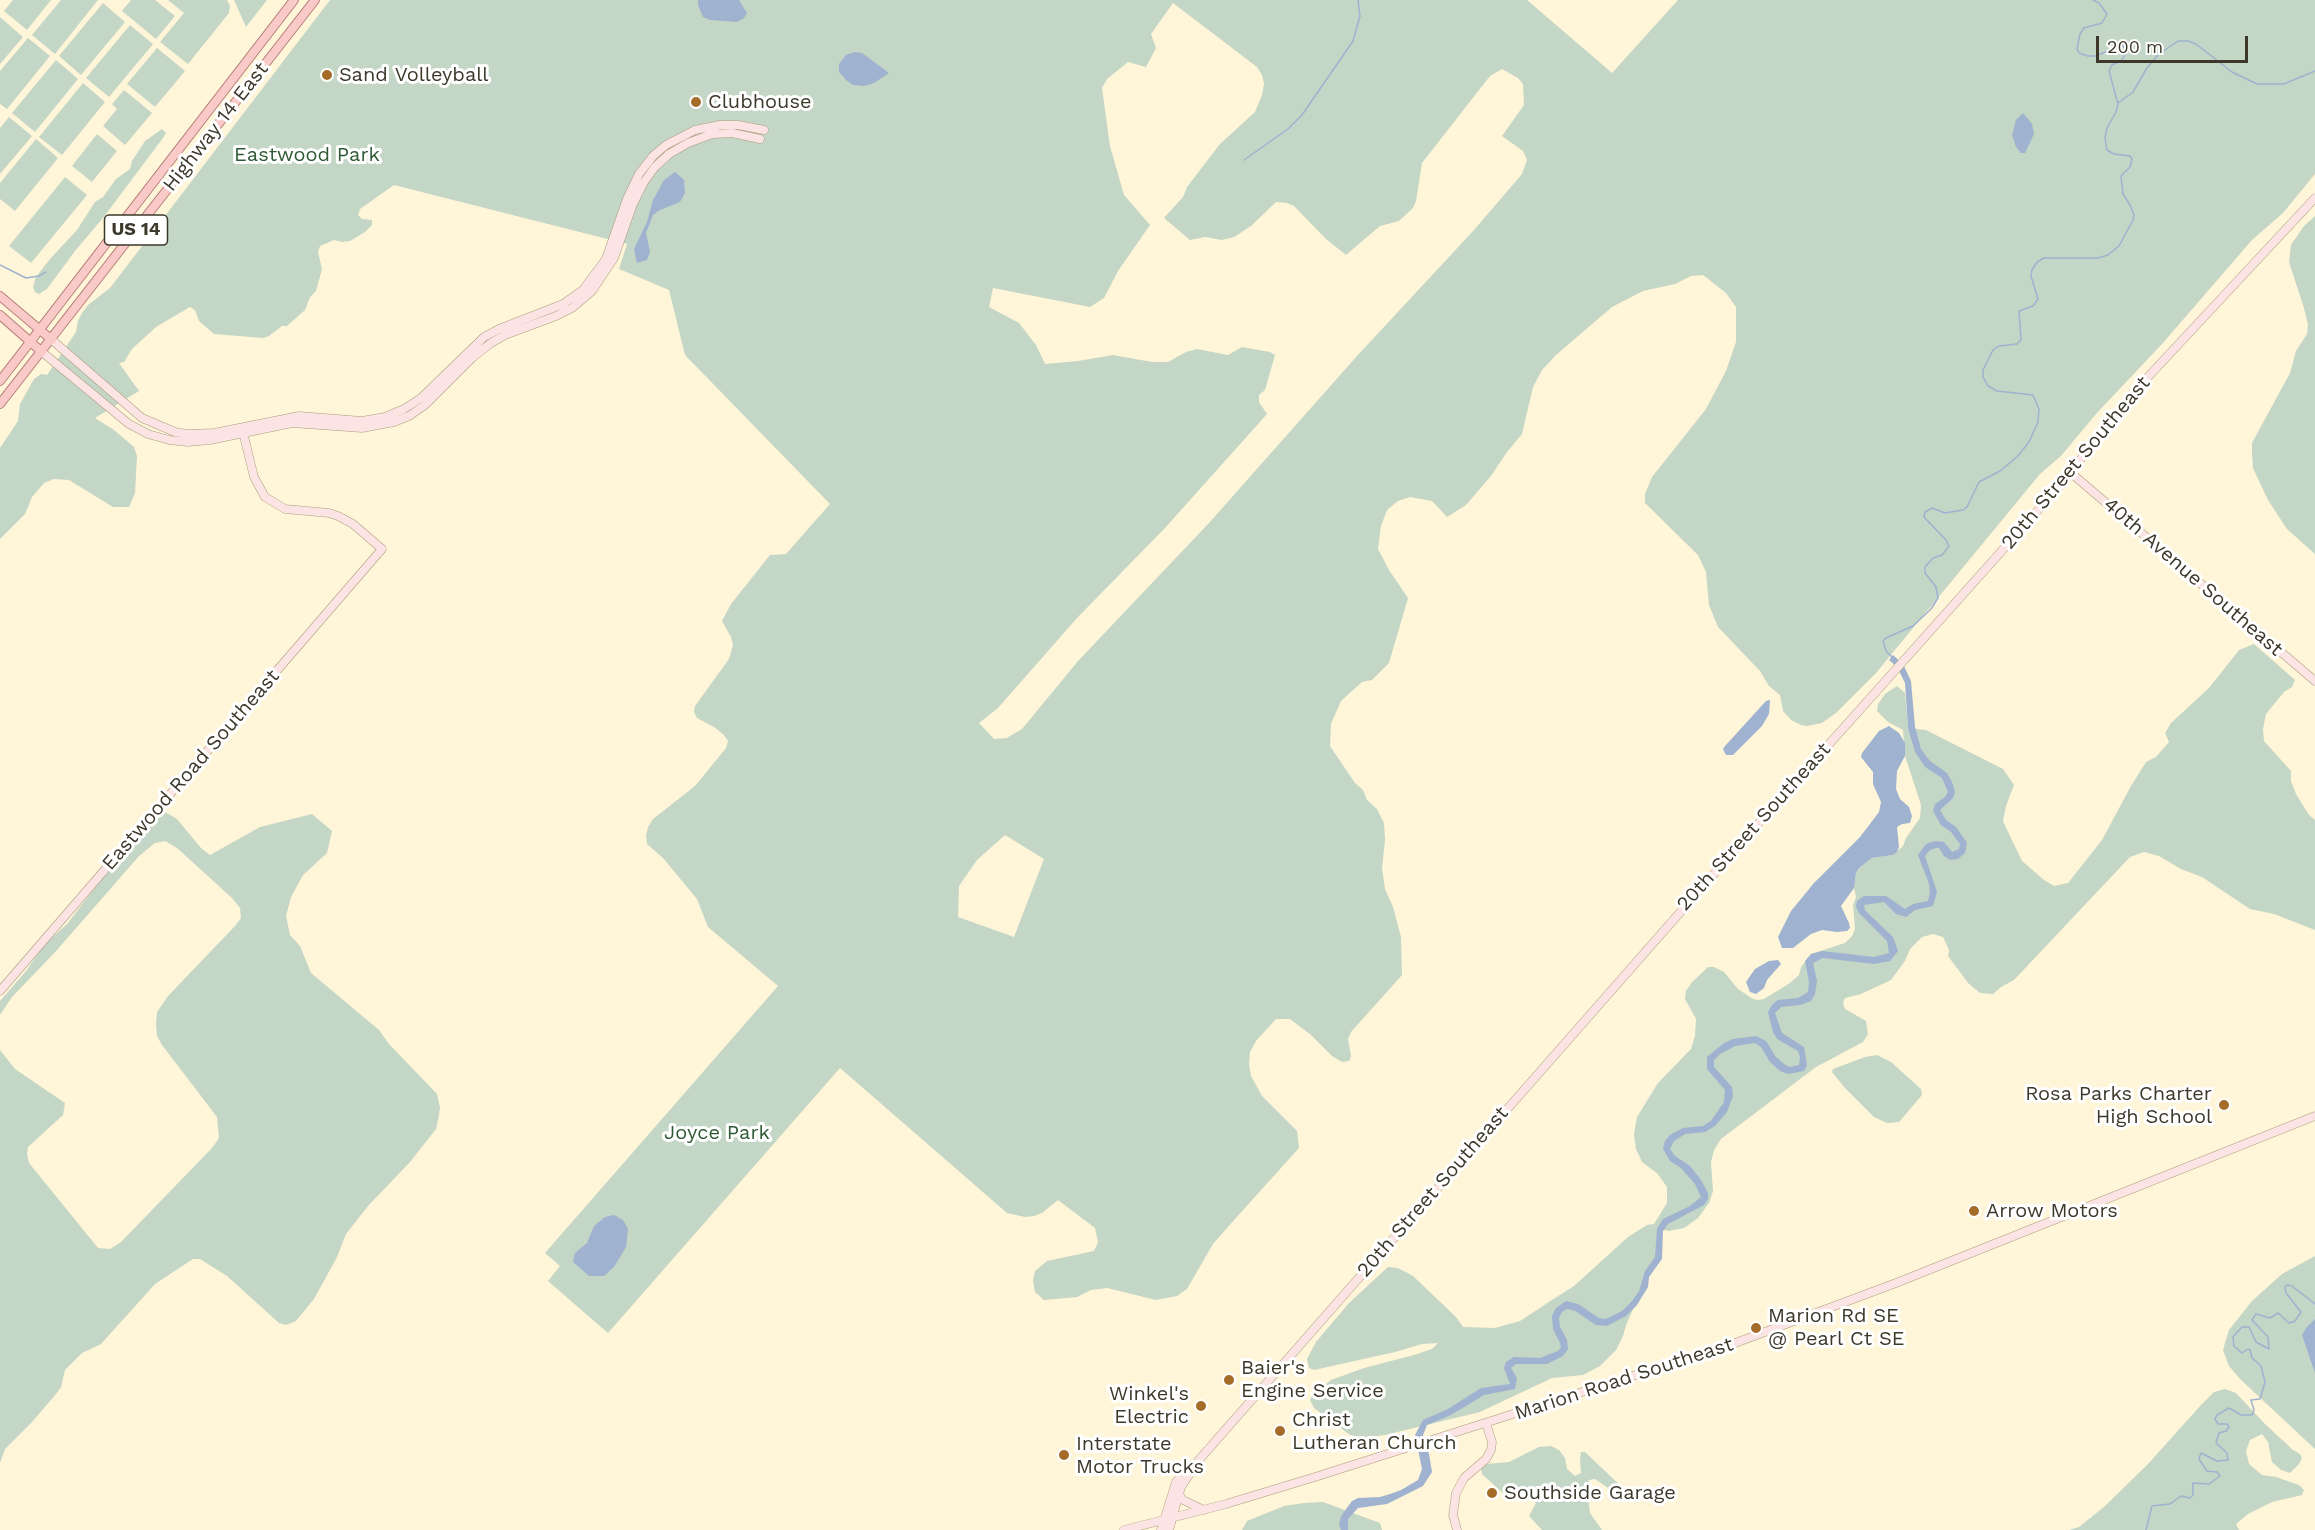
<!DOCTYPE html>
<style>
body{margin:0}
#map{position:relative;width:2315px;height:1530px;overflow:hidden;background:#fff5d8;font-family:"Work Sans",sans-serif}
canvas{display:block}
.scale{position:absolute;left:2096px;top:36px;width:152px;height:27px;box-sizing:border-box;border:3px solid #3c382a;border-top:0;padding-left:8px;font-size:18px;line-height:21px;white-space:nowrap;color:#3c382a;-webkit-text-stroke:4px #fff;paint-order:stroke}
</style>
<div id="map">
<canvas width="2315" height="1530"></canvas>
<div class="scale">200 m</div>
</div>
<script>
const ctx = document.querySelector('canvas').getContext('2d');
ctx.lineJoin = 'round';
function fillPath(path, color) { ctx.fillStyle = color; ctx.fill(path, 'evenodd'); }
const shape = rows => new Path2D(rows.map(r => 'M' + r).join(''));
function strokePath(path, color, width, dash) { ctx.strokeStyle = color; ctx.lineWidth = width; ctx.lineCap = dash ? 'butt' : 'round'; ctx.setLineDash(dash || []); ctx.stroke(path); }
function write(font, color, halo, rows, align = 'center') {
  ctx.font = font + ' "Work Sans",sans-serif'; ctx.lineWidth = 6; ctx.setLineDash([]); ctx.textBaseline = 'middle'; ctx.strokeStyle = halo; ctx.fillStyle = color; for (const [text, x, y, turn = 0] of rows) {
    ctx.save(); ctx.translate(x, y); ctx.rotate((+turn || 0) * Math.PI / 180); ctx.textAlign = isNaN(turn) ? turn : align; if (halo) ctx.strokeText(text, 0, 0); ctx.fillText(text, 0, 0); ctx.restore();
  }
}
fillPath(shape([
 [13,0,51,0,27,30,4,11],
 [61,0,98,0,55,54,32,35],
 [131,0,155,0,175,16,156,39,122,11],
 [168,0,227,0,230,6,229,13,188,64,160,42,184,13],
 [234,0,267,0,246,27],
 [330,0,1527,0,1612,73,1678,0,2315,0,2315,174,2283,213,2252,240,2162,344,2096,414,2061,456,2040,474,1876,673,1836,713,1822,723,1807,726,1801,725,1791,720,1783,711,1780,695,1769,686,1760,671,1718,627,1709,605,1706,572,1698,555,1645,503,1645,494,1652,477,1706,409,1726,371,1736,342,1736,307,1726,293,1703,275,1691,276,1675,284,1643,291,1612,307,1556,355,1542,370,1533,387,1522,434,1507,452,1491,476,1466,505,1447,517,1432,501,1410,497,1398,501,1387,510,1381,526,1378,549,1389,570,1408,598,1389,663,1372,680,1362,682,1341,701,1331,724,1330,746,1355,783,1363,790,1367,800,1377,809,1384,823,1385,840,1382,868,1385,889,1393,907,1401,937,1402,975,1351,1032,1348,1039,1351,1056,1349,1061,1342,1062,1332,1056,1311,1035,1290,1019,1276,1019,1256,1041,1250,1052,1249,1064,1251,1076,1262,1096,1297,1131,1299,1148,1226,1229,1213,1244,1187,1289,1177,1296,1156,1300,1107,1288,1091,1290,1077,1297,1044,1300,1035,1292,1033,1280,1035,1271,1047,1261,1094,1251,1098,1242,1095,1228,1058,1200,1042,1213,1034,1216,1025,1217,1007,1213,840,1068,608,1333,548,1281,560,1266,545,1253,778,986,708,927,697,899,663,858,647,844,646,836,648,827,653,819,695,786,726,748,728,741,724,735,714,727,697,718,694,712,695,706,729,659,733,645,731,637,722,621,731,604,770,555,786,554,830,504,685,355,669,290,619,269,627,244,394,185,360,209,358,215,362,219,372,220,372,225,365,232,350,241,342,242,334,240,320,246,318,252,322,269,316,291,310,297,305,310,287,326,282,326,269,336,263,338,214,334,199,321,195,310,190,307,156,327,132,349,124,362,119,363,139,391,95,418,114,430,134,447,137,456,135,493,129,507,113,507,69,480,54,479,44,483,32,497,25,514,0,539,0,448,18,421,20,404,34,379,41,374,47,375,76,332,78,321,82,313,88,305,110,288],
 [1173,3,1257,67,1262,75,1264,84,1262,95,1255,112,1220,144,1187,187,1183,197,1164,218,1190,240,1205,237,1222,240,1234,237,1251,226,1276,202,1287,203,1294,206,1326,239,1346,255,1380,226,1399,221,1413,208,1416,201,1422,163,1490,76,1502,69,1518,78,1523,84,1524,105,1502,136,1523,151,1527,160,1522,174,1474,230,1357,356,1209,523,1078,661,1022,729,1007,738,994,739,979,723,998,708,1077,618,1165,528,1267,414,1259,402,1259,395,1265,390,1275,355,1270,352,1242,347,1228,355,1197,349,1186,352,1168,362,1152,362,1113,355,1078,361,1045,364,1036,345,1019,323,989,307,993,288,1090,307,1104,298,1118,271,1150,225,1124,195,1110,146,1102,88,1107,79,1128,62,1146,67,1156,48,1151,34],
 [1005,835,1044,859,1014,937,958,917,959,886,977,860],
 [103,3,125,22,81,75,59,56],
 [0,17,23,37,0,64],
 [130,25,153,44,109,97,86,78],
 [28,38,50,56,7,109,0,104,0,71],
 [157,48,185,71,155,107,127,84],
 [56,60,78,79,35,132,12,113],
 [83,83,105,102,62,155,39,137],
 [124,90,152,113,125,145,103,126,117,109,112,104],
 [9,117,32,136,0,174,0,128],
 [162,129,166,133,163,138,103,218,75,251,47,289,39,294,35,292,33,287,36,277,50,259,77,230,95,202,103,197,116,179,130,169,132,161,145,141],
 [97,134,117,151,92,182,72,166],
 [36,139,58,158,15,211,0,199,0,183],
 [65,177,87,195,31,263,9,246],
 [2315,216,2315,554,2287,529,2268,500,2253,468,2252,454,2252,443,2290,373,2296,351,2307,334,2308,325,2304,308,2289,262,2291,245,2304,226],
 [2254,644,2295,680,2292,687,2284,692,2266,714,2263,729,2264,741,2291,771,2291,781,2296,794,2309,815,2315,820,2315,930,2274,914,2250,909,2202,877,2181,869,2159,856,2144,852,2130,857,2014,980,2001,987,1993,994,1980,993,1968,983,1948,956,1949,950,1943,937,1933,934,1922,937,1910,949,1905,961,1891,980,1861,994,1845,998,1843,1003,1845,1009,1866,1021,1868,1034,1863,1042,1816,1067,1721,1139,1714,1150,1711,1162,1713,1191,1709,1203,1698,1218,1684,1228,1669,1231,1660,1229,1655,1261,1626,1325,1623,1336,1616,1350,1600,1366,1583,1375,1552,1378,1480,1412,1385,1435,1364,1438,1350,1435,1314,1408,1310,1400,1313,1394,1331,1380,1364,1368,1414,1355,1432,1349,1438,1343,1422,1344,1395,1352,1314,1370,1309,1368,1307,1359,1316,1342,1349,1303,1388,1267,1398,1268,1413,1276,1456,1317,1463,1327,1495,1328,1520,1321,1555,1298,1574,1286,1628,1237,1647,1225,1654,1224,1667,1203,1667,1187,1657,1173,1642,1162,1636,1149,1634,1134,1637,1117,1658,1083,1691,1049,1695,1036,1696,1019,1685,999,1686,991,1692,982,1708,967,1714,967,1724,972,1738,989,1753,999,1758,1000,1764,999,1790,983,1799,975,1801,967,1811,954,1845,943,1852,936,1855,929,1853,905,1856,897,1854,888,1856,873,1859,868,1872,858,1893,855,1903,846,1906,838,1920,818,1921,805,1905,756,1903,730,1888,722,1877,711,1878,704,1885,694,1897,686,1905,693,1908,728,1926,730,2003,769,2014,785,2006,806,2003,821,2010,836,2022,861,2044,880,2054,886,2068,883,2102,840,2131,786,2146,762,2156,757,2169,742,2165,733,2171,723,2209,688,2239,650],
 [165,812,177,819,201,848,210,855,260,827,312,814,332,831,327,853,303,875,291,897,286,916,290,935,300,946,311,973,379,1030,389,1044,437,1094,440,1108,438,1120,436,1129,410,1162,368,1206,346,1234,337,1257,314,1299,296,1321,286,1325,279,1323,227,1276,200,1259,193,1259,155,1284,101,1344,82,1353,65,1370,61,1387,56,1394,32,1422,5,1449,0,1463,0,1050,15,1069,65,1103,63,1115,28,1147,27,1154,29,1163,98,1248,110,1249,121,1242,212,1148,219,1138,217,1117,162,1045,157,1036,156,1024,157,1012,168,996,235,926,241,918,240,908,232,898,177,848,165,841,155,843,139,856,57,950,12,997,0,1015,0,1001,26,971,44,945,67,924,104,876,152,823],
 [1877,1055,1891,1062,1921,1089,1922,1095,1899,1122,1887,1123,1874,1117,1845,1088,1832,1072,1833,1069,1865,1057],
 [2315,1256,2315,1449,2240,1379,2229,1366,2223,1350,2229,1330,2252,1301,2282,1274],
 [2225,1389,2236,1393,2265,1424,2293,1450,2300,1454,2302,1458,2299,1464,2290,1473,2281,1470,2272,1462,2268,1442,2262,1434,2250,1440,2246,1451,2249,1464,2262,1475,2276,1477,2299,1485,2304,1490,2302,1495,2272,1502,2248,1514,2236,1524,2239,1530,2069,1530,2079,1527,2105,1506,2148,1464,2201,1405,2214,1392],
 [1551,1446,1559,1450,1565,1458,1567,1469,1575,1476,1581,1473,1580,1460,1581,1452,1585,1452,1623,1488,1624,1493,1620,1496,1595,1479,1589,1480,1587,1488,1590,1513,1602,1530,1542,1530,1529,1516,1536,1503,1515,1488,1506,1496,1482,1474,1481,1469,1486,1464,1509,1462,1539,1447],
 [1323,1502,1380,1523,1382,1530,1242,1530,1247,1521,1284,1506,1304,1503]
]), '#c4d6c5');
fillPath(shape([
 [698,0,739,0,747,13,744,18,737,22,710,20,703,17,698,5],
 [855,52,862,53,889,73,874,83,864,86,853,85,846,80,839,72,839,64,846,55],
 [2023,113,2032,124,2034,134,2025,153,2021,153,2016,147,2012,135,2016,120],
 [675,172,684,180,685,193,680,202,660,210,653,215,646,233,650,252,647,260,637,263,634,249,647,222,653,200,664,180],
 [1893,655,1903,664,1911,681,1915,727,1921,749,1930,761,1947,773,1952,782,1955,792,1953,798,1940,810,1946,820,1956,827,1967,843,1965,853,1958,859,1950,860,1944,856,1939,848,1936,848,1930,850,1925,856,1937,892,1933,906,1915,910,1906,917,1896,914,1884,902,1864,905,1865,910,1871,916,1893,937,1898,951,1890,961,1874,964,1823,958,1813,963,1817,981,1815,994,1811,1001,1800,1005,1781,1007,1775,1013,1782,1033,1804,1047,1807,1065,1804,1071,1788,1074,1780,1071,1770,1062,1761,1047,1755,1043,1735,1046,1720,1054,1714,1060,1714,1067,1732,1087,1733,1096,1727,1112,1715,1126,1705,1132,1685,1134,1674,1141,1670,1149,1675,1156,1690,1166,1701,1180,1708,1193,1708,1199,1704,1205,1668,1224,1663,1231,1662,1259,1649,1277,1648,1287,1637,1305,1626,1316,1607,1326,1596,1325,1575,1311,1567,1309,1562,1312,1559,1318,1560,1327,1567,1340,1568,1349,1563,1356,1547,1364,1516,1364,1511,1368,1517,1378,1515,1389,1484,1395,1451,1415,1427,1425,1423,1435,1429,1454,1432,1472,1423,1486,1387,1504,1358,1508,1348,1519,1348,1530,1341,1530,1339,1524,1341,1516,1352,1501,1358,1498,1380,1497,1390,1494,1401,1490,1418,1480,1422,1469,1415,1435,1423,1420,1448,1409,1481,1388,1510,1384,1504,1368,1506,1362,1514,1357,1540,1358,1558,1351,1561,1347,1560,1343,1553,1329,1552,1316,1556,1308,1566,1301,1578,1304,1599,1318,1606,1319,1622,1311,1632,1301,1639,1291,1645,1271,1655,1257,1657,1229,1663,1219,1690,1206,1701,1197,1695,1184,1681,1168,1670,1161,1663,1149,1665,1141,1670,1135,1683,1128,1703,1126,1711,1121,1724,1102,1725,1090,1707,1069,1707,1057,1724,1043,1733,1039,1756,1036,1766,1041,1776,1057,1784,1064,1790,1067,1799,1065,1800,1057,1798,1051,1777,1039,1773,1032,1768,1012,1772,1005,1778,1000,1798,998,1808,992,1809,982,1805,961,1811,954,1822,951,1874,957,1889,953,1887,941,1859,913,1856,907,1857,901,1864,896,1886,896,1905,909,1913,904,1928,901,1930,892,1929,884,1918,855,1926,844,1935,841,1944,842,1952,852,1959,849,1960,844,1951,832,1941,825,1933,811,1935,804,1945,797,1948,792,1942,778,1925,767,1915,752,1908,728,1905,683,1897,667,1889,660],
 [1770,700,1769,714,1762,726,1733,755,1726,755,1723,749,1725,746,1766,701],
 [1889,726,1899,733,1905,743,1905,756,1897,771,1896,789,1900,799,1909,807,1912,816,1910,823,1902,824,1897,827,1899,847,1897,852,1893,855,1872,858,1859,868,1856,873,1854,888,1841,906,1849,923,1850,928,1847,931,1837,932,1822,930,1811,934,1793,948,1782,948,1778,937,1791,911,1814,883,1860,837,1879,812,1881,802,1873,784,1873,772,1861,757,1862,753,1879,731],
 [1778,960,1781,964,1767,980,1764,988,1756,994,1750,992,1746,982,1755,969,1769,961],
 [614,1215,623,1220,628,1229,626,1247,614,1267,604,1276,589,1276,573,1262,575,1253,587,1243,594,1226,605,1217],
 [2315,1319,2315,1373,2302,1335,2306,1328]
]), '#9fb2d0');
strokePath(shape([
 [2118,103,2133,92,2147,68,2159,54,2178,41,2188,41,2196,44,2232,72,2257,84,2284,84,2315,71],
 [1244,160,1288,129,1302,115,1353,41,1360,16,1358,0],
 [0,265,26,278,39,276,46,272],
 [1893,658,1886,651,1883,641,1886,638,1913,626,1931,609,1938,598,1936,587,1925,573,1925,567,1933,558,1942,555,1949,546,1946,540,1924,517,1925,512,1932,508,1945,513,1963,510,1967,507,1979,482,2000,471,2017,457,2029,442,2038,422,2039,409,2033,395,1997,391,1988,386,1983,377,1983,370,1993,350,1999,346,2017,344,2021,340,2019,311,2033,306,2038,299,2031,276,2032,270,2037,262,2044,258,2098,258,2108,255,2119,246,2133,220,2134,215,2130,205,2123,194,2121,176,2130,167,2132,159,2130,156,2114,154,2107,150,2105,138,2107,128,2116,112,2118,104,2109,71,2112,65,2122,60,2127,51,2123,46,2095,56,2088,56,2079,53,2077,49,2080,34,2084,28,2102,23,2107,14,2099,3,2093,0],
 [2146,1530,2152,1506,2170,1504,2181,1496,2190,1498,2193,1495,2193,1483,2209,1484,2220,1476,2217,1472,2207,1471,2199,1459,2201,1453,2217,1461,2228,1460,2227,1453,2216,1443,2219,1433,2226,1431,2229,1427,2227,1424,2218,1424,2215,1419,2217,1415,2229,1408,2241,1415,2252,1415,2254,1410,2251,1400,2260,1399,2265,1382,2261,1366,2252,1358,2250,1350,2248,1349,2242,1353,2234,1346,2233,1337,2242,1327,2249,1327,2256,1342,2269,1349,2268,1337,2252,1320,2256,1314,2270,1318,2278,1313,2289,1323,2295,1321,2301,1312,2286,1293,2285,1287,2287,1285,2292,1286,2315,1304]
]), '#9fb2d0', 1.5);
const secondary = shape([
 [52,340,142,418,175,432,187,434,214,433,299,416,362,421,385,417,404,409,421,398,484,337,499,329,563,304,583,290,606,259,627,199,639,174,653,156,666,145,695,130,720,125,738,125,764,130],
 [42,352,129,424,148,434,169,440,188,442,210,440,292,423,362,428,394,422,409,416,425,405,473,357,491,343,505,335,556,316,572,308,592,291,614,258,633,204,644,182,655,167,669,154,688,143,712,134,732,133,760,139],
 [2071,473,2315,681],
 [0,991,382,549,353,524,338,516,329,513,285,509,265,497,254,477,242,428],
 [1179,1494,1183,1500,1204,1510],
 [1124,1530,1226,1504,1315,1477,1730,1345,1896,1283,2315,1116],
 [1161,1530,1176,1482,1191,1465],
 [1169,1530,1181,1487,1198,1461,1756,826,2057,489,2133,393,2315,198],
 [1457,1530,1453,1515,1456,1493,1464,1478,1486,1459,1491,1450,1492,1442,1486,1423]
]);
const primary = shape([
 [0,296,52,340],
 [0,315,42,352],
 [0,381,294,0],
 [0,404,315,0]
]);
strokePath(secondary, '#a99d7b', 9);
strokePath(primary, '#b5807a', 10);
strokePath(secondary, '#fce4e4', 8);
strokePath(primary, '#facac9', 8);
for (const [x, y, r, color] of [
 [327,75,6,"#a46b29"],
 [696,102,6,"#a46b29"],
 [2224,1105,6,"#a46b29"],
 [1974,1211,6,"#a46b29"],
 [1756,1328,6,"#a46b29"],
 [1229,1380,6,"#a46b29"],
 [1201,1406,6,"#a46b29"],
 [1280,1431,6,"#a46b29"],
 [1064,1455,6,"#a46b29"],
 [1492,1493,6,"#a46b29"]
]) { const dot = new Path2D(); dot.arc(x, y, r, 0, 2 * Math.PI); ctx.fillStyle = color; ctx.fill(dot); strokePath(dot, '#fff', 2); }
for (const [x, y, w] of [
 [136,230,63]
]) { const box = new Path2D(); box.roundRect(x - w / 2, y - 15, w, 30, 4.5); ctx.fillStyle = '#fff'; ctx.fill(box); strokePath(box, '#3c382a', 1.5); }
write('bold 18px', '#3c382a', null, [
 ["US 14",136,230]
]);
write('20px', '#3c382a', '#fff', [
 ["Sand Volleyball",339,75],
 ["Clubhouse",708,102],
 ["Rosa Parks Charter",2212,1094,"right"],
 ["High School",2212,1117,"right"],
 ["Arrow Motors",1986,1211],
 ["Marion Rd SE",1768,1316],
 ["@ Pearl Ct SE",1768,1339],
 ["Baier's",1241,1368],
 ["Engine Service",1241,1391],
 ["Winkel's",1189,1394,"right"],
 ["Electric",1189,1417,"right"],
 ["Christ",1292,1420],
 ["Lutheran Church",1292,1443],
 ["Interstate",1076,1444],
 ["Motor Trucks",1076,1467],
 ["Southside Garage",1504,1493]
], 'left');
write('20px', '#3c382a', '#fff', [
 ["Highway 14 East",216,127,-52],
 ["20th Street Southeast",2076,463,-50],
 ["40th Avenue Southeast",2193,577,41],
 ["Eastwood Road Southeast",191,770,-49],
 ["20th Street Southeast",1754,827,-48],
 ["20th Street Southeast",1433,1192,-49],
 ["Marion Road Southeast",1624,1379,-18]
]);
write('20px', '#2e5934', '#fff', [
 ["Eastwood Park",307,155],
 ["Joyce Park",717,1133]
]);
</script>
